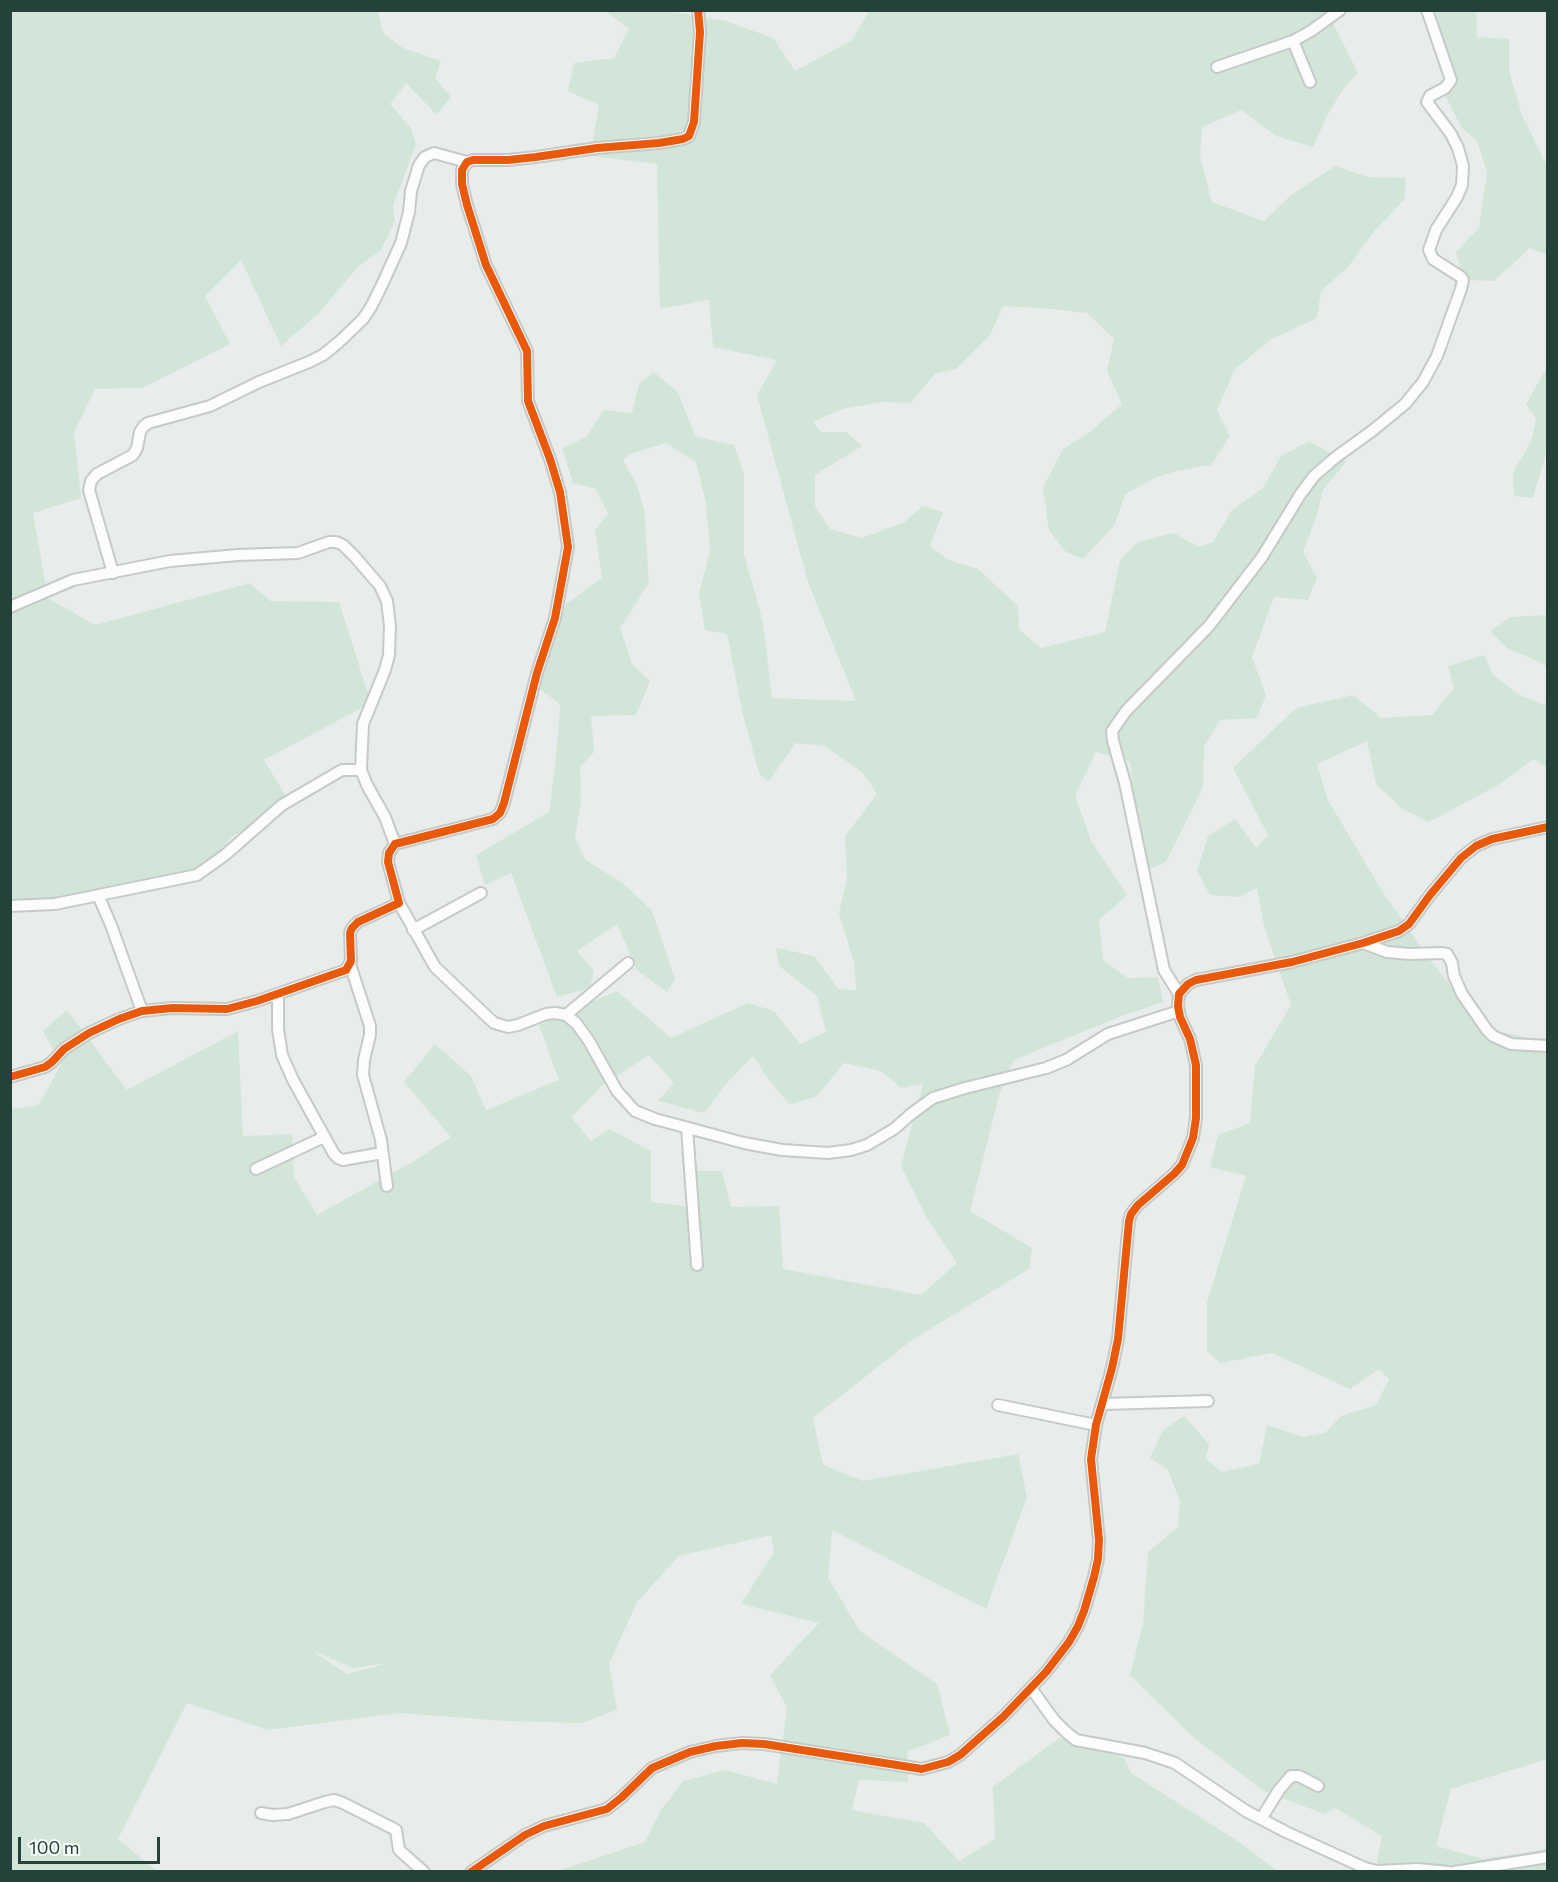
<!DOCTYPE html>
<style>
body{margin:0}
#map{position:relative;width:1558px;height:1882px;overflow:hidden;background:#e8edeb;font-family:Commissioner,sans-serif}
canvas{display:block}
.frame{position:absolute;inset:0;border:12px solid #24423a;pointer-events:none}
.scale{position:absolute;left:18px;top:1837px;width:142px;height:27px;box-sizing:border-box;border:3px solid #24423a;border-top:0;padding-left:8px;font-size:18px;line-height:21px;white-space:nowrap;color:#24423a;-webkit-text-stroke:4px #f7fbf9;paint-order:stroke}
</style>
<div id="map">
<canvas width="1558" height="1882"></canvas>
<div class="frame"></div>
<div class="scale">100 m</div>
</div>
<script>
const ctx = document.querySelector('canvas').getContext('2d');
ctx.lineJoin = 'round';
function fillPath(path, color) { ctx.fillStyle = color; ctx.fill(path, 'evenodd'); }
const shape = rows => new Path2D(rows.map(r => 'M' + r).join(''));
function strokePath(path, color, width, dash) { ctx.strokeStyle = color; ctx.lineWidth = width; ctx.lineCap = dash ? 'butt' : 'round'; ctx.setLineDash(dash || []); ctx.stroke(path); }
fillPath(shape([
 [10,11,378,11,383,33,403,48,441,61,435,78,451,97,437,115,406,83,390,104,410,127,416,144,393,206,395,221,381,250,357,268,318,314,281,346,241,260,205,296,230,344,142,388,95,389,74,432,81,498,33,513,48,598,95,625,250,583,270,601,339,602,371,703,264,760,290,803,232,837,202,873,10,909],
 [606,11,667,11,726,21,773,38,795,71,852,40,869,11,1337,11,1334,25,1358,73,1344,88,1328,114,1313,147,1276,136,1241,110,1202,127,1200,156,1212,202,1264,221,1291,195,1335,166,1368,177,1406,178,1404,200,1375,230,1348,267,1321,291,1317,318,1270,340,1235,369,1217,410,1230,436,1211,465,1176,471,1155,478,1125,494,1114,526,1083,559,1066,552,1049,530,1043,487,1063,449,1090,432,1122,404,1107,371,1114,339,1087,313,1051,309,1003,306,990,335,956,369,935,374,910,403,882,402,842,409,813,422,821,432,846,432,862,446,815,475,815,506,830,529,862,538,905,522,922,506,943,512,930,546,949,560,978,569,1018,606,1019,629,1041,648,1105,632,1120,560,1138,542,1174,533,1199,547,1213,542,1232,510,1263,488,1281,456,1309,441,1346,462,1323,490,1316,518,1303,552,1317,578,1308,600,1274,597,1252,657,1266,695,1257,718,1220,720,1204,747,1203,787,1166,862,1149,869,1139,846,1130,762,1096,752,1075,795,1091,841,1127,895,1099,920,1103,960,1128,978,1158,977,1163,1002,1122,1016,1014,1060,999,1095,970,1211,1032,1248,1029,1269,912,1340,813,1418,823,1465,863,1481,1018,1454,1027,1497,986,1609,832,1530,828,1578,860,1631,937,1684,950,1735,907,1752,908,1782,859,1780,852,1810,924,1823,959,1861,995,1839,993,1787,1059,1738,1094,1745,1124,1758,1131,1773,1242,1844,1277,1871,558,1871,645,1842,661,1810,683,1781,725,1770,777,1784,787,1708,770,1675,819,1623,741,1604,774,1552,771,1535,679,1556,637,1602,609,1664,617,1710,581,1723,505,1721,400,1713,268,1730,187,1703,118,1839,157,1871,11,1871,10,1109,39,1105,61,1064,43,1031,67,1010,127,1090,238,1031,243,1136,292,1134,294,1177,317,1215,414,1161,451,1137,404,1082,435,1044,471,1076,486,1110,559,1080,539,1025,617,991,671,1038,748,1003,774,1011,800,1044,826,1032,817,996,779,966,776,948,814,956,838,989,856,990,854,963,839,913,847,878,845,836,877,794,863,773,825,746,796,743,768,782,759,773,743,715,727,634,705,630,699,594,710,551,706,504,696,462,666,443,630,454,623,460,637,485,644,510,649,583,620,628,632,664,650,681,636,715,591,716,594,752,580,767,581,801,575,838,586,860,624,884,652,911,675,979,667,992,637,970,617,924,577,951,594,971,590,988,557,997,511,873,485,885,476,855,549,812,556,758,560,704,537,687,566,604,602,578,595,530,608,514,596,489,573,483,562,448,586,437,604,410,632,413,639,384,654,372,678,393,696,437,734,445,744,474,744,554,763,622,772,698,856,701,808,582,757,395,777,360,713,347,709,300,660,309,657,164,590,156,599,105,568,91,574,63,614,58,629,29],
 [649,1055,674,1083,658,1101,704,1113,725,1085,753,1056,769,1080,789,1104,816,1097,844,1063,881,1071,901,1088,923,1084,901,1166,927,1218,957,1263,921,1295,783,1269,779,1206,731,1207,722,1171,693,1171,692,1207,651,1202,651,1151,609,1129,591,1141,571,1117,603,1085],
 [311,1650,353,1668,388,1663,347,1674],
 [1436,11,1476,11,1477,37,1509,39,1509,71,1522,115,1544,160,1547,164,1547,255,1530,248,1494,281,1463,280,1456,252,1479,228,1487,172,1477,141,1461,127,1445,95,1452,79],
 [1547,367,1547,450,1533,498,1514,496,1513,472,1531,442,1536,419,1526,404],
 [1547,615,1547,669,1544,664,1507,648,1490,631,1511,617],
 [1484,655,1493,675,1518,694,1543,705,1547,701,1547,768,1534,759,1498,785,1429,822,1402,809,1376,784,1367,741,1317,764,1328,800,1382,891,1434,965,1475,1017,1491,1030,1547,1041,1547,1759,1451,1789,1436,1846,1483,1859,1547,1849,1547,1871,1375,1871,1382,1836,1335,1808,1324,1814,1264,1791,1193,1737,1130,1675,1143,1623,1148,1552,1178,1527,1180,1502,1168,1470,1150,1458,1163,1430,1184,1416,1209,1444,1206,1458,1221,1472,1259,1464,1267,1425,1303,1437,1325,1433,1341,1416,1376,1405,1389,1379,1379,1369,1350,1389,1272,1353,1220,1363,1207,1351,1207,1302,1246,1176,1210,1167,1218,1135,1250,1123,1255,1066,1291,1005,1264,926,1257,888,1239,897,1210,895,1197,871,1208,836,1235,819,1256,848,1268,835,1233,768,1296,708,1354,695,1381,718,1432,715,1454,688,1448,666]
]), '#d1e6d8');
const street = shape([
 [1293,41,1310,82],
 [1217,67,1293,41,1311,31,1340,10],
 [113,573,89,490,91,481,97,474,133,455,137,448,140,432,143,427,148,423,210,406,259,382,309,362,323,355,339,342,363,319,371,307,381,287,401,243,409,212,411,191,419,165,425,157,434,153,467,162],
 [10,607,73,580,170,561,238,555,298,553,329,542,336,542,343,545,355,557,380,586,387,601,390,626,389,655,385,670,363,724,361,770,367,785,385,817,395,844],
 [98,895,111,925,142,1011],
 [399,903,435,967,494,1023,508,1027,518,1025,546,1014,555,1013,566,1015,576,1023,589,1041,617,1091,635,1111,655,1119,744,1143,782,1150,828,1153,851,1150,867,1145,894,1129,911,1114,933,1098,965,1088,1046,1068,1066,1060,1108,1034,1179,1011],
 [10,906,55,904,197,875,225,855,282,805,342,770,361,770],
 [413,930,481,893],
 [1363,943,1387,952,1410,954,1441,953,1447,954,1452,963,1454,976,1462,994,1487,1030,1493,1036,1511,1044,1548,1046],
 [350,964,370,1026,370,1035,364,1060,363,1075,381,1140,387,1186],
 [278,994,278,1029,282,1055,293,1080,334,1154,338,1158,343,1160,382,1153],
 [1179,994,1164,970,1125,783,1113,741,1112,731,1126,711,1209,626,1262,557,1300,495,1314,476,1336,457,1372,431,1405,404,1423,382,1437,356,1461,289,1463,280,1461,277,1433,259,1429,250,1436,230,1457,197,1462,185,1463,166,1458,148,1451,134,1427,102,1430,96,1445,88,1451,80,1427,10],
 [566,1015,628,963],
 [10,1077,45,1067,52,1062,64,1049,89,1033,119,1019,142,1011,172,1008,227,1009,257,1001,346,970,351,961,350,933,352,928,358,922,399,903,388,862,389,853,395,844,493,819,500,813,504,803,537,673,555,618,568,547,560,492,550,459,528,401,527,351,486,265,467,205,462,184,462,170,467,162,473,160,508,160,536,157,597,148,659,143,683,139,689,136,694,122,700,32,698,10],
 [687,1128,697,1265],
 [256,1169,324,1137],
 [1103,1404,1208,1401],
 [998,1405,1096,1425],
 [1031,1688,1054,1720,1066,1732,1076,1740,1145,1753,1175,1763,1246,1811,1286,1832,1365,1868,1377,1871,1417,1869,1449,1872],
 [261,1813,272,1815,288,1814,325,1802,334,1800,343,1803,396,1830,399,1850,424,1872],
 [1261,1819,1279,1790,1291,1776,1299,1776,1318,1786],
 [471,1872,525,1835,544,1826,607,1809,622,1797,652,1768,690,1752,716,1746,742,1743,764,1744,922,1769,948,1762,960,1755,1003,1717,1046,1672,1069,1642,1078,1626,1084,1611,1094,1577,1098,1559,1099,1540,1091,1459,1096,1425,1112,1368,1118,1339,1129,1221,1131,1214,1138,1205,1174,1174,1182,1165,1193,1138,1196,1118,1196,1065,1190,1039,1180,1017,1178,1006,1179,994,1188,984,1196,980,1292,962,1363,943,1399,931,1409,924,1430,895,1461,858,1476,846,1492,839,1548,827],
 [1454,1872,1548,1857]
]);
strokePath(street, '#c5cac8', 14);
strokePath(street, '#fcfcfc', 10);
strokePath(shape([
 [10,1077,45,1067,52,1062,64,1049,89,1033,119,1019,142,1011,172,1008,227,1009,257,1001,346,970,351,961,350,933,352,928,358,922,399,903,388,862,389,853,395,844,493,819,500,813,504,803,537,673,555,618,568,547,560,492,550,459,528,401,527,351,486,265,467,205,462,184,462,170,467,162,473,160,508,160,536,157,597,148,659,143,683,139,689,136,694,122,700,32,698,10],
 [471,1872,525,1835,544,1826,607,1809,622,1797,652,1768,690,1752,716,1746,742,1743,764,1744,922,1769,948,1762,960,1755,1003,1717,1046,1672,1069,1642,1078,1626,1084,1611,1094,1577,1098,1559,1099,1540,1091,1459,1096,1425,1112,1368,1118,1339,1129,1221,1131,1214,1138,1205,1174,1174,1182,1165,1193,1138,1196,1118,1196,1065,1190,1039,1180,1017,1178,1006,1179,994,1188,984,1196,980,1292,962,1363,943,1399,931,1409,924,1430,895,1461,858,1476,846,1492,839,1548,827]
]), '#e8590c', 8);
</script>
